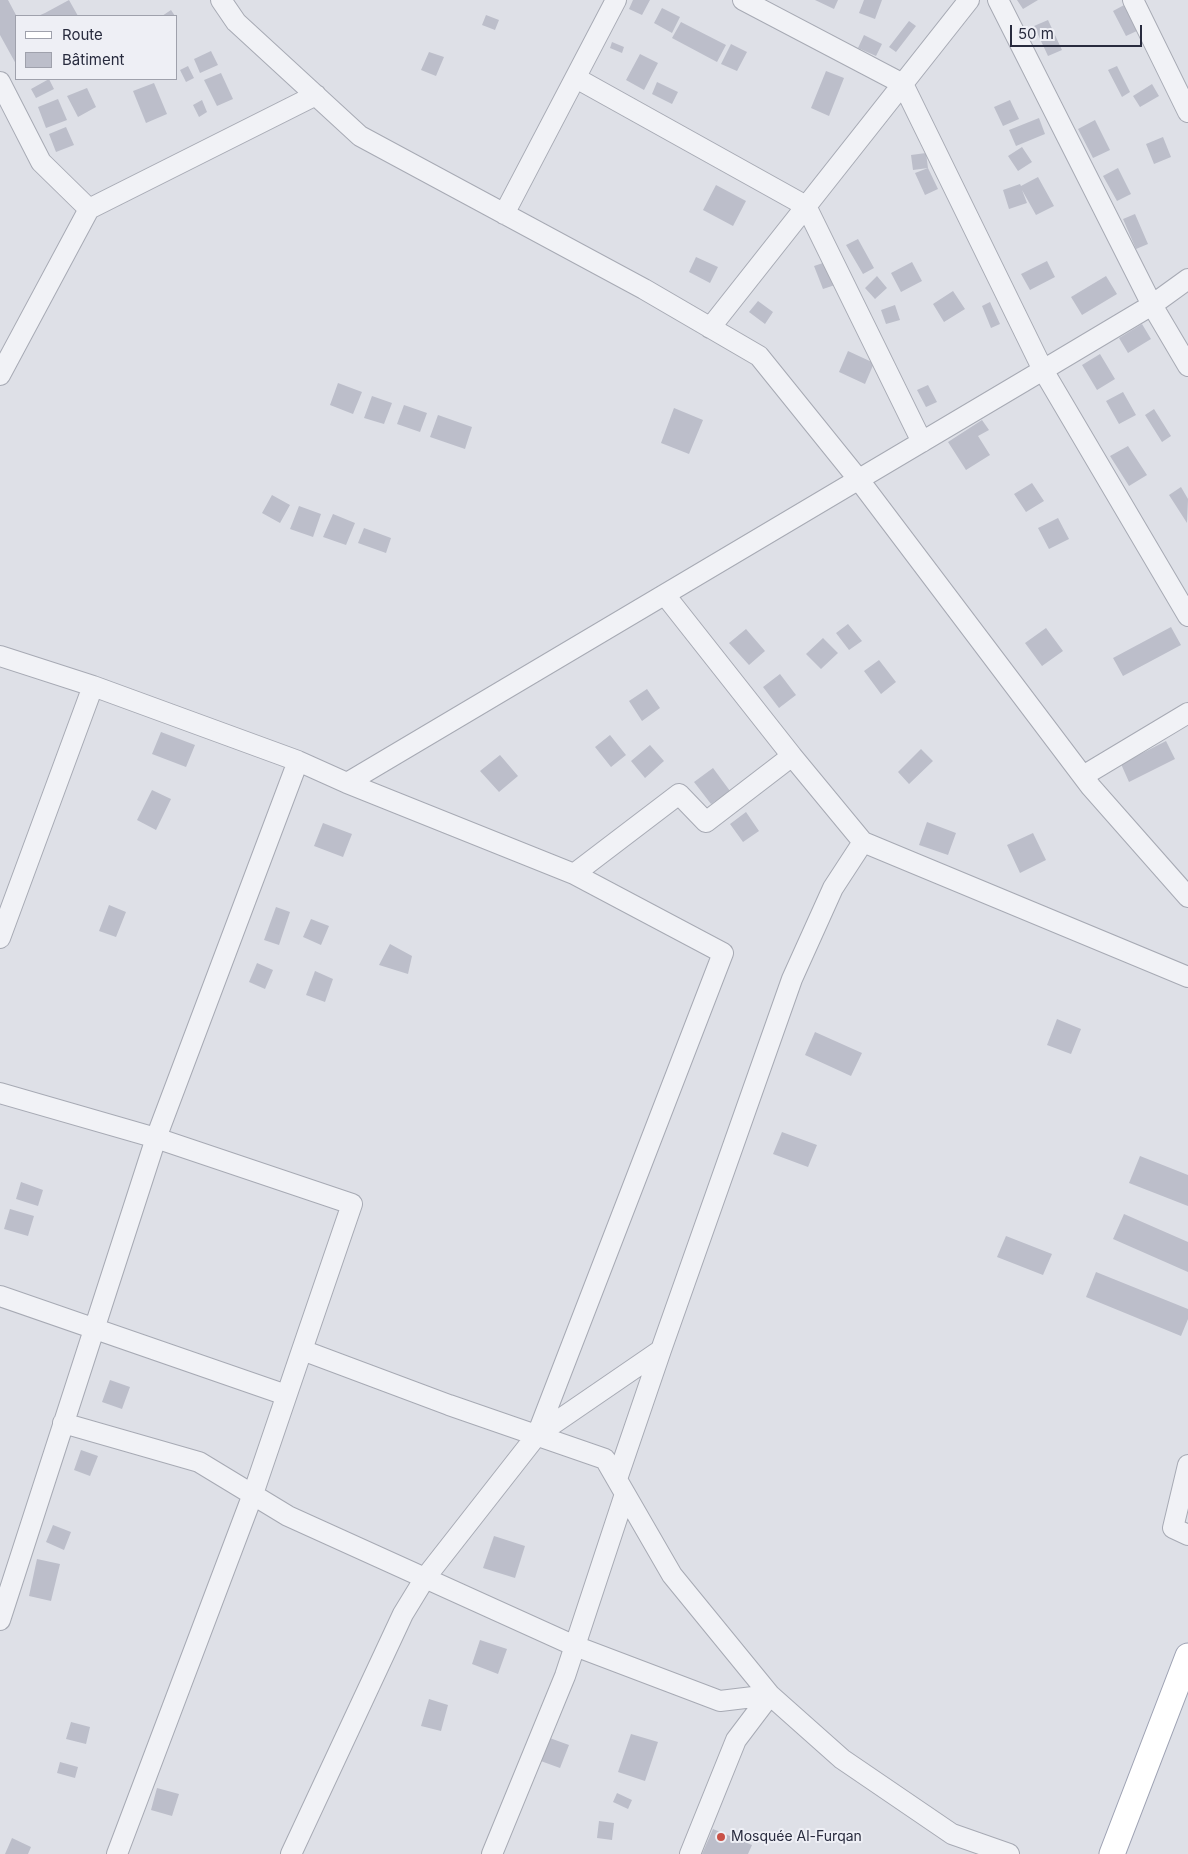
<!DOCTYPE html>
<meta charset="utf-8">
<style>
body{margin:0}
#map{position:relative;width:1188px;height:1854px;overflow:hidden;background:#dee0e7;font-family:Inter,sans-serif}
canvas{display:block}
.legend{position:absolute;left:15px;top:15px;width:162px;height:65px;box-sizing:border-box;background:#eeeff5;border:1px solid #9fa1ac;margin:0;padding:6px 9px;list-style:none;font-size:15px;color:#282b3e}
.legend li{display:flex;align-items:center;gap:10px;height:25px}
.legend b{width:25px;border:1px solid #9fa1ac}
.scale{position:absolute;left:1010px;top:25px;width:132px;height:22px;box-sizing:border-box;border:2px solid #282b3e;border-top:0;padding-left:6px;font-size:15px;line-height:18px;white-space:nowrap;color:#282b3e;-webkit-text-stroke:4px #eeeff5;paint-order:stroke}
</style>
<div id="map">
<canvas width="1188" height="1854"></canvas>
<ul class="legend">
<li><b style="height:6px;background:#fff"></b>Route</li>
<li><b style="height:14px;background:#bcbeca"></b>Bâtiment</li>
</ul>
<div class="scale">50 m</div>
</div>
<script>
const ctx = document.querySelector('canvas').getContext('2d');
ctx.lineJoin = 'round';
function fillPath(path, color) { ctx.fillStyle = color; ctx.fill(path, 'evenodd'); }
const shape = rows => new Path2D(rows.map(r => 'M' + r).join(''));
function strokePath(path, color, width, dash) { ctx.strokeStyle = color; ctx.lineWidth = width; ctx.lineCap = dash ? 'butt' : 'round'; ctx.setLineDash(dash || []); ctx.stroke(path); }
function write(font, color, halo, rows, align = 'center') {
  ctx.font = font + ' Inter,sans-serif'; ctx.lineWidth = 4; ctx.setLineDash([]); ctx.textBaseline = 'middle'; ctx.strokeStyle = halo; ctx.fillStyle = color; for (const [text, x, y, turn = 0] of rows) {
    ctx.save(); ctx.translate(x, y); ctx.rotate((+turn || 0) * Math.PI / 180); ctx.textAlign = isNaN(turn) ? turn : align; if (halo) ctx.strokeText(text, 0, 0); ctx.fillText(text, 0, 0); ctx.restore();
  }
}
fillPath(shape([
 [0,0,8,0,16,15,16,64,0,35],
 [69,0,78,16,38,16,45,13],
 [633,0,650,0,642,15,629,9],
 [815,0,838,0,834,9],
 [864,0,882,0,875,19,859,13],
 [1017,0,1038,0,1023,9],
 [1126,4,1139,30,1126,36,1113,11],
 [662,8,680,17,672,33,654,23],
 [171,10,175,16,162,16],
 [486,15,499,20,495,30,482,25],
 [1048,20,1062,50,1048,56,1034,26],
 [909,21,916,26,896,52,889,47],
 [681,22,726,45,717,62,672,38],
 [864,35,882,44,876,56,858,48],
 [612,42,624,47,622,53,610,48],
 [731,44,747,52,737,71,721,64],
 [211,51,218,65,200,73,194,59],
 [429,52,444,57,436,76,421,70],
 [640,54,658,63,644,90,626,80],
 [188,66,194,78,186,82,180,70],
 [1117,66,1130,92,1122,97,1108,70],
 [826,71,844,78,829,116,811,108],
 [221,73,233,99,217,106,204,80],
 [49,79,54,89,36,98,31,89],
 [657,82,678,92,672,104,652,94],
 [154,83,167,114,146,123,133,91],
 [1152,84,1159,96,1140,107,1133,96],
 [87,88,96,107,78,117,67,96],
 [58,99,67,120,46,128,38,107],
 [202,100,207,112,199,117,193,105],
 [1010,100,1019,119,1003,126,994,107],
 [1039,118,1045,134,1016,146,1009,130],
 [1095,120,1110,150,1093,158,1078,129],
 [66,127,74,145,56,152,49,134],
 [1163,137,1171,157,1154,164,1146,144],
 [1022,147,1032,162,1018,171,1008,156],
 [926,153,928,168,938,189,925,195,915,173,928,168,913,170,911,155],
 [1118,168,1131,194,1117,201,1103,176],
 [1038,177,1054,206,1036,215,1022,190,1027,203,1009,209,1003,190,1020,184,1021,186],
 [716,185,746,201,733,226,703,210],
 [1135,214,1148,244,1136,249,1123,219],
 [858,239,874,268,863,274,846,245],
 [696,257,718,267,710,283,689,272],
 [1047,261,1055,277,1030,290,1021,274],
 [826,262,835,285,823,289,814,266],
 [912,262,922,281,901,292,891,273],
 [877,276,887,288,875,299,865,288],
 [1106,276,1117,294,1082,315,1071,297],
 [953,291,965,309,944,322,933,304],
 [758,301,773,312,765,324,749,312],
 [990,302,1000,324,991,328,982,306],
 [895,305,900,320,886,324,881,310],
 [1142,324,1151,339,1128,353,1119,338],
 [848,351,874,363,865,384,839,372],
 [1100,354,1115,379,1097,390,1082,365],
 [338,383,362,392,353,414,330,405],
 [928,385,937,402,926,407,917,390],
 [1123,392,1136,415,1119,424,1106,401],
 [372,396,392,403,384,424,364,418],
 [404,405,427,413,420,432,397,424],
 [674,408,703,420,689,454,661,443],
 [1154,409,1171,436,1162,442,1145,415],
 [438,415,472,427,465,449,430,437],
 [982,420,989,430,978,436,990,455,966,470,948,442],
 [1128,446,1147,475,1129,486,1110,456],
 [1032,483,1044,501,1026,512,1014,494],
 [1181,487,1188,499,1187,523,1169,495],
 [272,495,290,505,280,523,262,513],
 [299,506,321,514,313,537,290,529],
 [333,514,355,523,346,545,323,537],
 [1058,518,1069,539,1049,549,1038,528],
 [364,528,391,538,386,553,358,543],
 [848,624,862,641,849,650,836,633],
 [1171,627,1181,645,1123,676,1113,658],
 [1046,628,1063,651,1042,666,1025,643],
 [746,629,765,651,749,665,729,643],
 [823,638,838,653,821,669,806,654],
 [879,660,896,682,881,694,864,671],
 [780,674,796,695,779,708,763,687],
 [647,689,660,708,642,721,629,701],
 [161,732,195,745,186,767,152,754],
 [610,735,626,755,611,767,595,747],
 [1166,741,1175,759,1129,782,1121,764],
 [650,745,664,761,645,778,631,761],
 [921,749,933,761,909,784,898,772],
 [500,755,518,776,499,792,480,771],
 [713,768,730,791,711,804,694,782],
 [152,790,171,799,156,830,137,820],
 [746,812,759,831,743,842,730,824],
 [927,822,956,833,948,855,919,845],
 [323,823,352,834,343,857,314,846],
 [1033,833,1046,860,1020,873,1007,845],
 [109,905,126,912,116,937,99,931],
 [276,907,290,912,279,945,264,940],
 [311,919,329,926,321,945,303,937],
 [390,944,412,956,408,974,379,965],
 [257,963,273,970,265,989,249,982],
 [315,971,333,979,325,1002,306,995],
 [1057,1019,1081,1029,1071,1054,1047,1045],
 [815,1032,862,1053,851,1076,805,1055],
 [782,1132,817,1145,808,1167,773,1154],
 [1140,1156,1188,1175,1188,1206,1129,1183],
 [21,1182,43,1190,38,1206,16,1199],
 [10,1209,34,1216,28,1236,4,1229],
 [1124,1214,1188,1242,1188,1272,1113,1239],
 [1006,1236,1052,1254,1043,1275,997,1257],
 [1096,1272,1188,1309,1188,1319,1181,1336,1086,1297],
 [110,1380,130,1387,122,1409,102,1402],
 [81,1450,98,1456,90,1476,74,1470],
 [53,1525,71,1532,64,1550,46,1542],
 [494,1536,525,1546,515,1578,483,1568],
 [37,1559,60,1564,51,1601,29,1596],
 [480,1640,507,1649,498,1674,472,1664],
 [429,1699,448,1705,441,1731,421,1726],
 [71,1722,90,1727,86,1744,66,1739],
 [631,1734,658,1742,645,1781,618,1772],
 [547,1737,569,1745,560,1768,538,1760],
 [60,1762,78,1767,75,1778,57,1773],
 [157,1788,179,1794,172,1816,151,1810],
 [617,1793,632,1800,628,1809,613,1802],
 [599,1821,614,1823,612,1840,597,1838],
 [713,1829,752,1845,748,1854,702,1854],
 [12,1838,31,1847,28,1854,5,1854]
]), '#bcbeca');
const minor = shape([
 [221,0,236,22,360,136,644,289,759,356,859,480,1091,787,1188,897],
 [743,0,903,84,1043,370,1188,616],
 [998,0,1152,305,1188,366],
 [1133,0,1188,112],
 [576,78,806,206,922,442],
 [0,82,41,162,89,209],
 [504,214,616,0],
 [710,328,969,0],
 [0,375,89,209,316,95],
 [665,595,792,756,863,842,1188,977],
 [0,656,93,686,298,761,347,783,574,874,679,794,706,822,792,756],
 [1083,776,1188,713],
 [347,783,1043,370,1152,305,1188,279],
 [0,938,93,686],
 [0,1093,156,1138,352,1204,302,1350,449,1405,605,1459,672,1575,770,1695,842,1759,952,1834,1009,1854],
 [0,1296,286,1395],
 [63,1423,199,1462,288,1516,575,1646,720,1701,770,1695],
 [537,1435,723,953,574,874],
 [1188,1465,1173,1528,1188,1535],
 [617,1479,661,1350,792,979,833,888,863,842],
 [0,1620,156,1138,298,761],
 [117,1854,253,1494,302,1350],
 [291,1854,403,1614,425,1578,537,1435,661,1350],
 [492,1854,565,1676,625,1494],
 [690,1854,736,1740,770,1695]
]);
const major = shape([
 [1112,1854,1188,1656]
]);
strokePath(minor, '#a7aab4', 22);
strokePath(major, '#9ea2b3', 27);
strokePath(minor, '#f1f2f6', 20);
strokePath(major, '#fff', 25);
for (const [x, y, r, color] of [
 [721,1837,5,"#c95147"]
]) { const dot = new Path2D(); dot.arc(x, y, r, 0, 2 * Math.PI); ctx.fillStyle = color; ctx.fill(dot); strokePath(dot, '#eeeff5', 2); }
write('14px', '#282b3e', '#eeeff5', [
 ["Mosquée Al-Furqan",731,1837]
], 'left');
</script>
